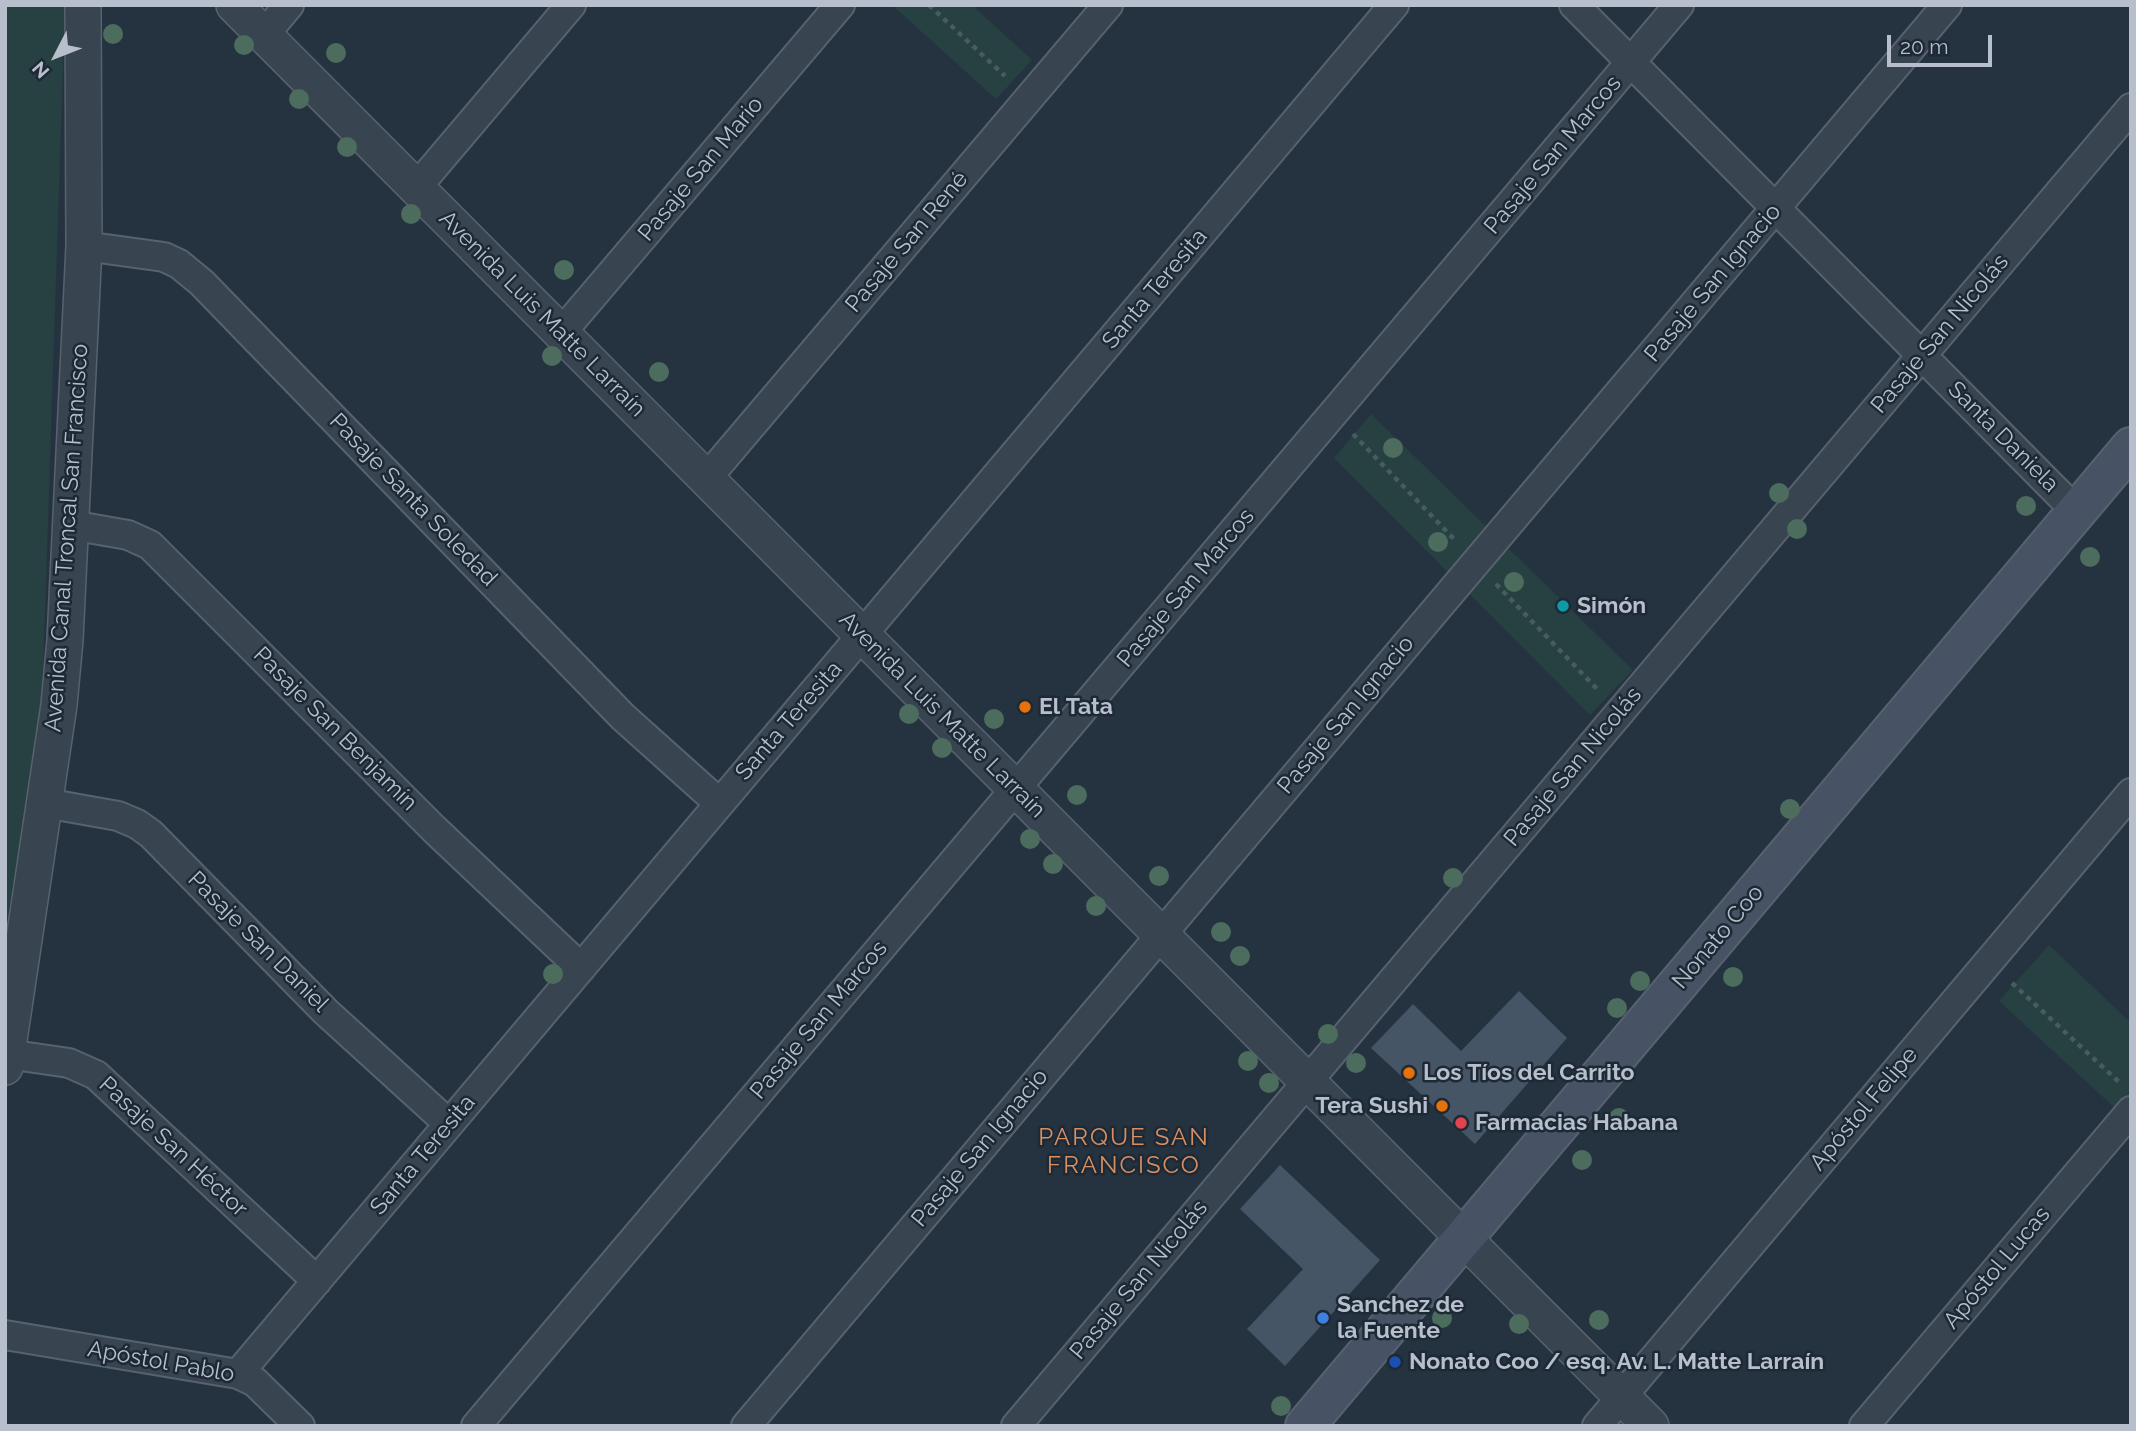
<!DOCTYPE html>
<meta charset="utf-8">
<style>
body{margin:0}
#map{position:relative;width:2136px;height:1431px;overflow:hidden;background:#253341;font-family:Raleway,sans-serif}
canvas{display:block}
.frame{position:absolute;inset:0;border:7px solid #b6bfcb;pointer-events:none}
.north{position:absolute;left:21px;top:21px;width:70px;height:70px;-webkit-text-stroke:5px #1e2936;paint-order:stroke;rotate:228deg;font-size:19px;font-weight:700;line-height:28px;text-align:center;color:#b6bfcb}
.north::after{content:'';display:block;margin:auto;width:24px;height:32px;background:#b6bfcb;clip-path:polygon(50% 0,100% 100%,50% 72%,0 100%)}
.scale{position:absolute;left:1887px;top:35px;width:105px;height:32px;box-sizing:border-box;border:4px solid #b6bfcb;border-top:0;padding-left:9px;font-size:21px;line-height:24px;white-space:nowrap;color:#b6bfcb;-webkit-text-stroke:5px #1e2936;paint-order:stroke}
</style>
<div id="map">
<canvas width="2136" height="1431"></canvas>
<div class="frame"></div>
<div class="north">N</div>
<div class="scale">20 m</div>
</div>
<script>
const ctx = document.querySelector('canvas').getContext('2d');
ctx.lineJoin = 'round';
function fillPath(path, color) { ctx.fillStyle = color; ctx.fill(path, 'evenodd'); }
const shape = rows => new Path2D(rows.map(r => 'M' + r).join(''));
function strokePath(path, color, width, dash) { ctx.strokeStyle = color; ctx.lineWidth = width; ctx.lineCap = dash ? 'butt' : 'round'; ctx.setLineDash(dash || []); ctx.stroke(path); }
function write(font, color, halo, rows, align = 'center') {
  ctx.font = font + ' Raleway,sans-serif'; ctx.lineWidth = 5; ctx.setLineDash([]); ctx.textBaseline = 'middle'; ctx.strokeStyle = halo; ctx.fillStyle = color; for (const [text, x, y, turn = 0] of rows) {
    ctx.save(); ctx.translate(x, y); ctx.rotate((+turn || 0) * Math.PI / 180); ctx.textAlign = isNaN(turn) ? turn : align; if (halo) ctx.strokeText(text, 0, 0); ctx.fillText(text, 0, 0); ctx.restore();
  }
}
fillPath(shape([
 [6,5,65,5,42,703,5,932],
 [892,5,972,5,1032,60,996,99],
 [1371,414,1633,670,1590,715,1334,458],
 [2049,945,2131,1023,2131,1123,1999,1001]
]), '#274042');
fillPath(shape([
 [1519,991,1567,1038,1475,1144,1371,1048,1413,1004,1461,1051],
 [1280,1165,1380,1260,1285,1366,1247,1329,1303,1269,1240,1209]
]), '#465565');
const minor = shape([
 [1574,5,2077,512],
 [264,35,289,5],
 [416,188,571,5],
 [84,246,164,257,179,264,202,283,623,717,719,803],
 [561,333,840,5],
 [706,479,1108,5],
 [71,525,128,535,150,545,435,830,581,968],
 [45,803,118,816,137,824,151,834,326,1012,449,1124],
 [7,1054,69,1063,96,1075,317,1281],
 [5,1335,238,1374,255,1382,300,1426],
 [238,1374,1394,5],
 [476,1426,1679,5],
 [746,1426,1947,5],
 [1016,1426,2131,108],
 [1597,1426,2131,793],
 [1864,1426,2131,1111]
]);
const tertiary = shape([
 [234,5,1651,1426],
 [5,1067,59,705,65,640,84,246,83,5]
]);
const secondary = shape([
 [1305,1426,2131,447]
]);
strokePath(minor, '#57626e', 32);
strokePath(tertiary, '#57626e', 38);
strokePath(secondary, '#57626e', 42);
strokePath(shape([
 [929,5,1005,76],
 [1353,434,1454,539],
 [1496,584,1599,691],
 [2012,983,2119,1082]
]), '#455d5f', 4.5, [5, 5]);
strokePath(minor, '#394451', 28);
strokePath(tertiary, '#394451', 35);
strokePath(secondary, '#475364', 38);
ctx.fillStyle = '#4c6d5e';
for (const [x, y] of [
 [113,34],
 [244,45],
 [336,53],
 [299,99],
 [347,147],
 [411,214],
 [564,270],
 [552,356],
 [659,372],
 [1393,448],
 [1779,493],
 [2026,506],
 [1797,529],
 [1438,542],
 [2090,557],
 [1514,582],
 [909,714],
 [994,719],
 [942,748],
 [1077,795],
 [1790,809],
 [1030,839],
 [1053,864],
 [1159,876],
 [1453,878],
 [1096,906],
 [1221,932],
 [1240,956],
 [553,974],
 [1733,977],
 [1640,981],
 [1617,1008],
 [1328,1034],
 [1248,1061],
 [1356,1063],
 [1269,1083],
 [1619,1118],
 [1582,1160],
 [1442,1318],
 [1599,1320],
 [1519,1324],
 [1281,1406]
]) { ctx.beginPath(); ctx.arc(x, y, 10, 0, 2 * Math.PI); ctx.fill(); }
for (const [x, y, r, color] of [
 [1563,606,7,"#0f9aa8"],
 [1025,707,7,"#e8710a"],
 [1409,1073,7,"#e8710a"],
 [1442,1106,7,"#e8710a"],
 [1461,1123,7,"#e0444e"],
 [1323,1318,7,"#3f7fe0"],
 [1395,1362,7,"#1a4fb4"]
]) { const dot = new Path2D(); dot.arc(x, y, r, 0, 2 * Math.PI); ctx.fillStyle = color; ctx.fill(dot); strokePath(dot, '#1e2936', 2.5); }
write('23px', '#b6bfcb', '#1e2936', [
 ["Pasaje San Marcos",1553,155,-50],
 ["Pasaje San Mario",701,169,-50],
 ["Pasaje San René",907,242,-50],
 ["Pasaje San Ignacio",1713,283,-50],
 ["Santa Teresita",1155,289,-50],
 ["Avenida Luis Matte Larraín",542,314,45],
 ["Pasaje San Nicolás",1940,334,-50],
 ["Santa Daniela",2003,437,45],
 ["Pasaje Santa Soledad",413,500,46],
 ["Avenida Canal Troncal San Francisco",67,538,-86],
 ["Pasaje San Marcos",1186,588,-50],
 ["Avenida Luis Matte Larraín",942,715,45],
 ["Pasaje San Ignacio",1346,715,-50],
 ["Santa Teresita",789,721,-49],
 ["Pasaje San Benjamín",335,729,45],
 ["Pasaje San Nicolás",1573,767,-50],
 ["Nonato Coo",1718,937,-50],
 ["Pasaje San Daniel",258,942,45],
 ["Pasaje San Marcos",819,1020,-50],
 ["Apóstol Felipe",1864,1109,-50],
 ["Pasaje San Héctor",173,1147,43],
 ["Pasaje San Ignacio",980,1148,-50],
 ["Santa Teresita",423,1155,-50],
 ["Apóstol Lucas",1997,1268,-50],
 ["Pasaje San Nicolás",1139,1280,-50],
 ["Apóstol Pablo",161,1362,10]
]);
write('bold 23px', '#b6bfcb', '#1e2936', [
 ["Simón",1577,606],
 ["El Tata",1039,707],
 ["Los Tíos del Carrito",1423,1073],
 ["Tera Sushi",1428,1106,"right"],
 ["Farmacias Habana",1475,1123],
 ["Sanchez de",1337,1305],
 ["la Fuente",1337,1331],
 ["Nonato Coo / esq. Av. L. Matte Larraín",1409,1362]
], 'left');
ctx.letterSpacing = '2px';
write('24px', '#d89063', '#1e2936', [
 ["PARQUE SAN",1124,1138],
 ["FRANCISCO",1124,1166]
]);
ctx.letterSpacing = '0px';
</script>
